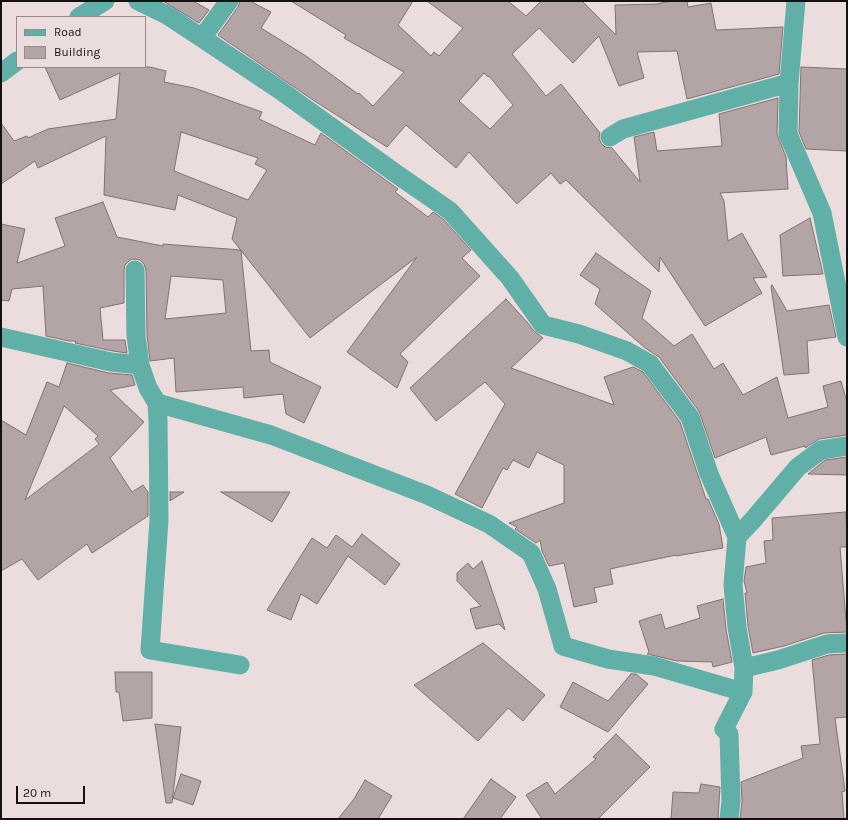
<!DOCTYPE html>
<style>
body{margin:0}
#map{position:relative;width:848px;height:820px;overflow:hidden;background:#ebddde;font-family:Karla,sans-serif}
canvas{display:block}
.frame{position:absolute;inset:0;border:2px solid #151011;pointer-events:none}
.legend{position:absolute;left:16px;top:16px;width:130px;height:52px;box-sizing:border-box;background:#ebddde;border:1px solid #958b8c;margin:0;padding:5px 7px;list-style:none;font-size:12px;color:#151011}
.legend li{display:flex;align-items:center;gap:8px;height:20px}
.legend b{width:20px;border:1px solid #958b8c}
.scale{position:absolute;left:16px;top:786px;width:69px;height:18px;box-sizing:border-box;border:2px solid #151011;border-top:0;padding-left:5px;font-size:12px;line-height:14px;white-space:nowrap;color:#151011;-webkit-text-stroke:3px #ebddde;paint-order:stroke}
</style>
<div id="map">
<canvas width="848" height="820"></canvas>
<div class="frame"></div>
<ul class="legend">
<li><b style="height:5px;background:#60b0a8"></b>Road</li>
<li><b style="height:11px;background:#b3a5a6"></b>Building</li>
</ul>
<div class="scale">20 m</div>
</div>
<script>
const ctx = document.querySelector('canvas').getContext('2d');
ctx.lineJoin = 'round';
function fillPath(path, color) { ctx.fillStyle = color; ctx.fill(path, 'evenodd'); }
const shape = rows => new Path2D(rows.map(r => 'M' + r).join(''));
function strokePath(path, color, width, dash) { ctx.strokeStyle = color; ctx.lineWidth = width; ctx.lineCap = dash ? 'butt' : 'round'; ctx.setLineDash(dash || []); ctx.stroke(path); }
const building = shape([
 [163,1,193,1,209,10,199,23,163,1],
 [240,1,250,1,271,12,261,28,306,56,358,94,359,93,373,106,404,72,344,38,346,35,291,1,413,1,398,25,431,56,434,52,439,56,463,28,427,1,508,1,526,16,541,1,582,1,616,35,615,5,656,4,672,1,687,1,688,7,711,3,716,30,783,27,779,74,687,99,677,51,637,52,644,78,619,86,599,36,573,63,539,28,512,54,546,96,561,84,600,133,599,138,601,143,605,147,612,148,640,182,634,137,654,132,657,151,722,146,719,114,778,98,777,134,786,157,788,189,720,193,724,201,728,241,742,233,767,277,753,278,762,293,705,326,660,257,659,272,566,180,560,184,551,173,517,204,469,152,456,168,406,125,387,147,316,102,218,35,238,7,240,1],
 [484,73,488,77,489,76,513,105,490,129,459,101,484,73],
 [45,67,150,67,166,71,164,82,194,88,262,112,259,119,315,145,321,133,398,189,395,192,428,217,433,212,443,219,471,250,462,258,480,276,400,354,408,362,397,388,347,352,417,257,310,338,232,239,237,218,178,195,175,210,104,195,106,136,38,168,35,161,1,184,1,123,14,141,27,136,28,138,48,129,116,119,120,73,60,100,45,67],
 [181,132,258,158,255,164,267,170,248,200,174,171,181,132],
 [801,67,847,69,847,151,806,149,799,132,801,67],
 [103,202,117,237,163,246,163,244,241,250,251,351,269,350,270,362,321,387,304,423,286,414,283,394,244,398,243,387,176,392,174,358,150,361,147,335,146,270,144,264,140,260,134,259,130,260,125,265,124,270,124,303,100,308,103,340,125,340,127,353,113,351,75,343,76,341,69,341,46,336,43,286,12,289,9,301,1,300,1,224,25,229,17,263,65,246,55,218,103,202],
 [171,276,223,280,226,313,165,319,171,276],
 [810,218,823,274,783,276,780,235,810,218],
 [596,253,651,291,642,318,674,346,692,334,714,369,723,363,743,395,777,377,788,418,828,407,823,386,841,381,847,402,847,435,819,439,805,448,805,446,771,455,766,437,715,458,699,411,659,357,645,348,595,304,600,289,580,275,596,253],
 [772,285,787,311,829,305,836,337,807,341,809,373,784,375,771,286,772,285],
 [506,299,527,322,534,331,543,338,511,368,614,405,604,377,633,367,643,372,680,422,706,499,708,499,719,524,723,548,676,556,676,555,610,569,613,584,594,588,597,602,574,607,564,563,549,566,542,551,540,540,536,543,515,529,517,527,509,523,564,503,564,465,537,452,529,468,513,460,507,470,503,468,482,508,455,494,505,404,485,382,436,421,410,388,506,299],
 [67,363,109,373,132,375,135,385,110,390,144,422,110,458,132,492,143,485,148,492,148,516,92,553,87,544,38,580,22,559,1,571,1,420,26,435,47,382,59,387,67,363],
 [64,406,98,436,95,439,99,444,25,500,64,406],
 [847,457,847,475,808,474,825,460,847,457],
 [170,492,184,492,170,501,170,492],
 [221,492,290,492,272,522,221,492],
 [846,512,847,547,840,547,847,632,824,633,784,646,753,653,748,626,745,593,747,593,744,581,746,567,766,563,764,541,773,540,772,518,846,512],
 [362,534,400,564,385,585,348,556,317,604,301,594,291,620,267,610,312,538,327,548,336,535,352,547,362,534],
 [482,561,503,623,505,630,499,624,476,629,470,609,481,606,457,581,457,573,468,563,473,569,482,561],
 [723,599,726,629,732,662,713,667,712,662,677,661,647,654,649,652,639,621,661,614,665,629,700,618,697,606,723,599],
 [483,643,545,695,523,721,508,708,478,741,414,685,483,643],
 [847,654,847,717,835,718,845,791,842,792,844,819,740,819,742,801,741,782,803,758,801,746,820,744,812,660,829,655,847,654],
 [115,672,152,672,152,718,123,721,119,692,116,692,115,672],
 [631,674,636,674,648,684,608,732,560,707,573,682,608,701,631,674],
 [155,724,181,727,172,803,166,803,155,724],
 [616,734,650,767,598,819,542,819,526,795,547,782,555,794,596,759,593,757,616,734],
 [181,774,201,781,193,805,173,798,181,774],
 [491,779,516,797,500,819,463,819,491,779],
 [365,780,392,796,378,819,338,819,354,799,365,780],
 [701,784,720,787,718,819,671,819,673,792,699,793,701,784]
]);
fillPath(building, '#b3a5a6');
strokePath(building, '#7f7273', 1);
strokePath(shape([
 [138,1,167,15,202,38,280,90,395,173,450,211,510,278,543,325,579,334,627,351,650,364,690,417,709,474,737,537],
 [796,1,789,83,788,134,822,213,847,337],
 [79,17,105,1],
 [202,38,229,1],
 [1,73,17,61],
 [610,137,623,129,789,83],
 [135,270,136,336,140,365,148,388,157,403,158,420,159,520,150,650,240,665],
 [1,337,111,362,140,365],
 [157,403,271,435,427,495,489,524,531,553,547,589,563,646,608,659,654,666,743,692],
 [744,668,778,660,827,644,847,643],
 [729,819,731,801,729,734,724,729,743,692,744,668,737,627,733,585,737,537,752,521,798,467,821,450,847,446]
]), '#60b0a8', 19);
</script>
